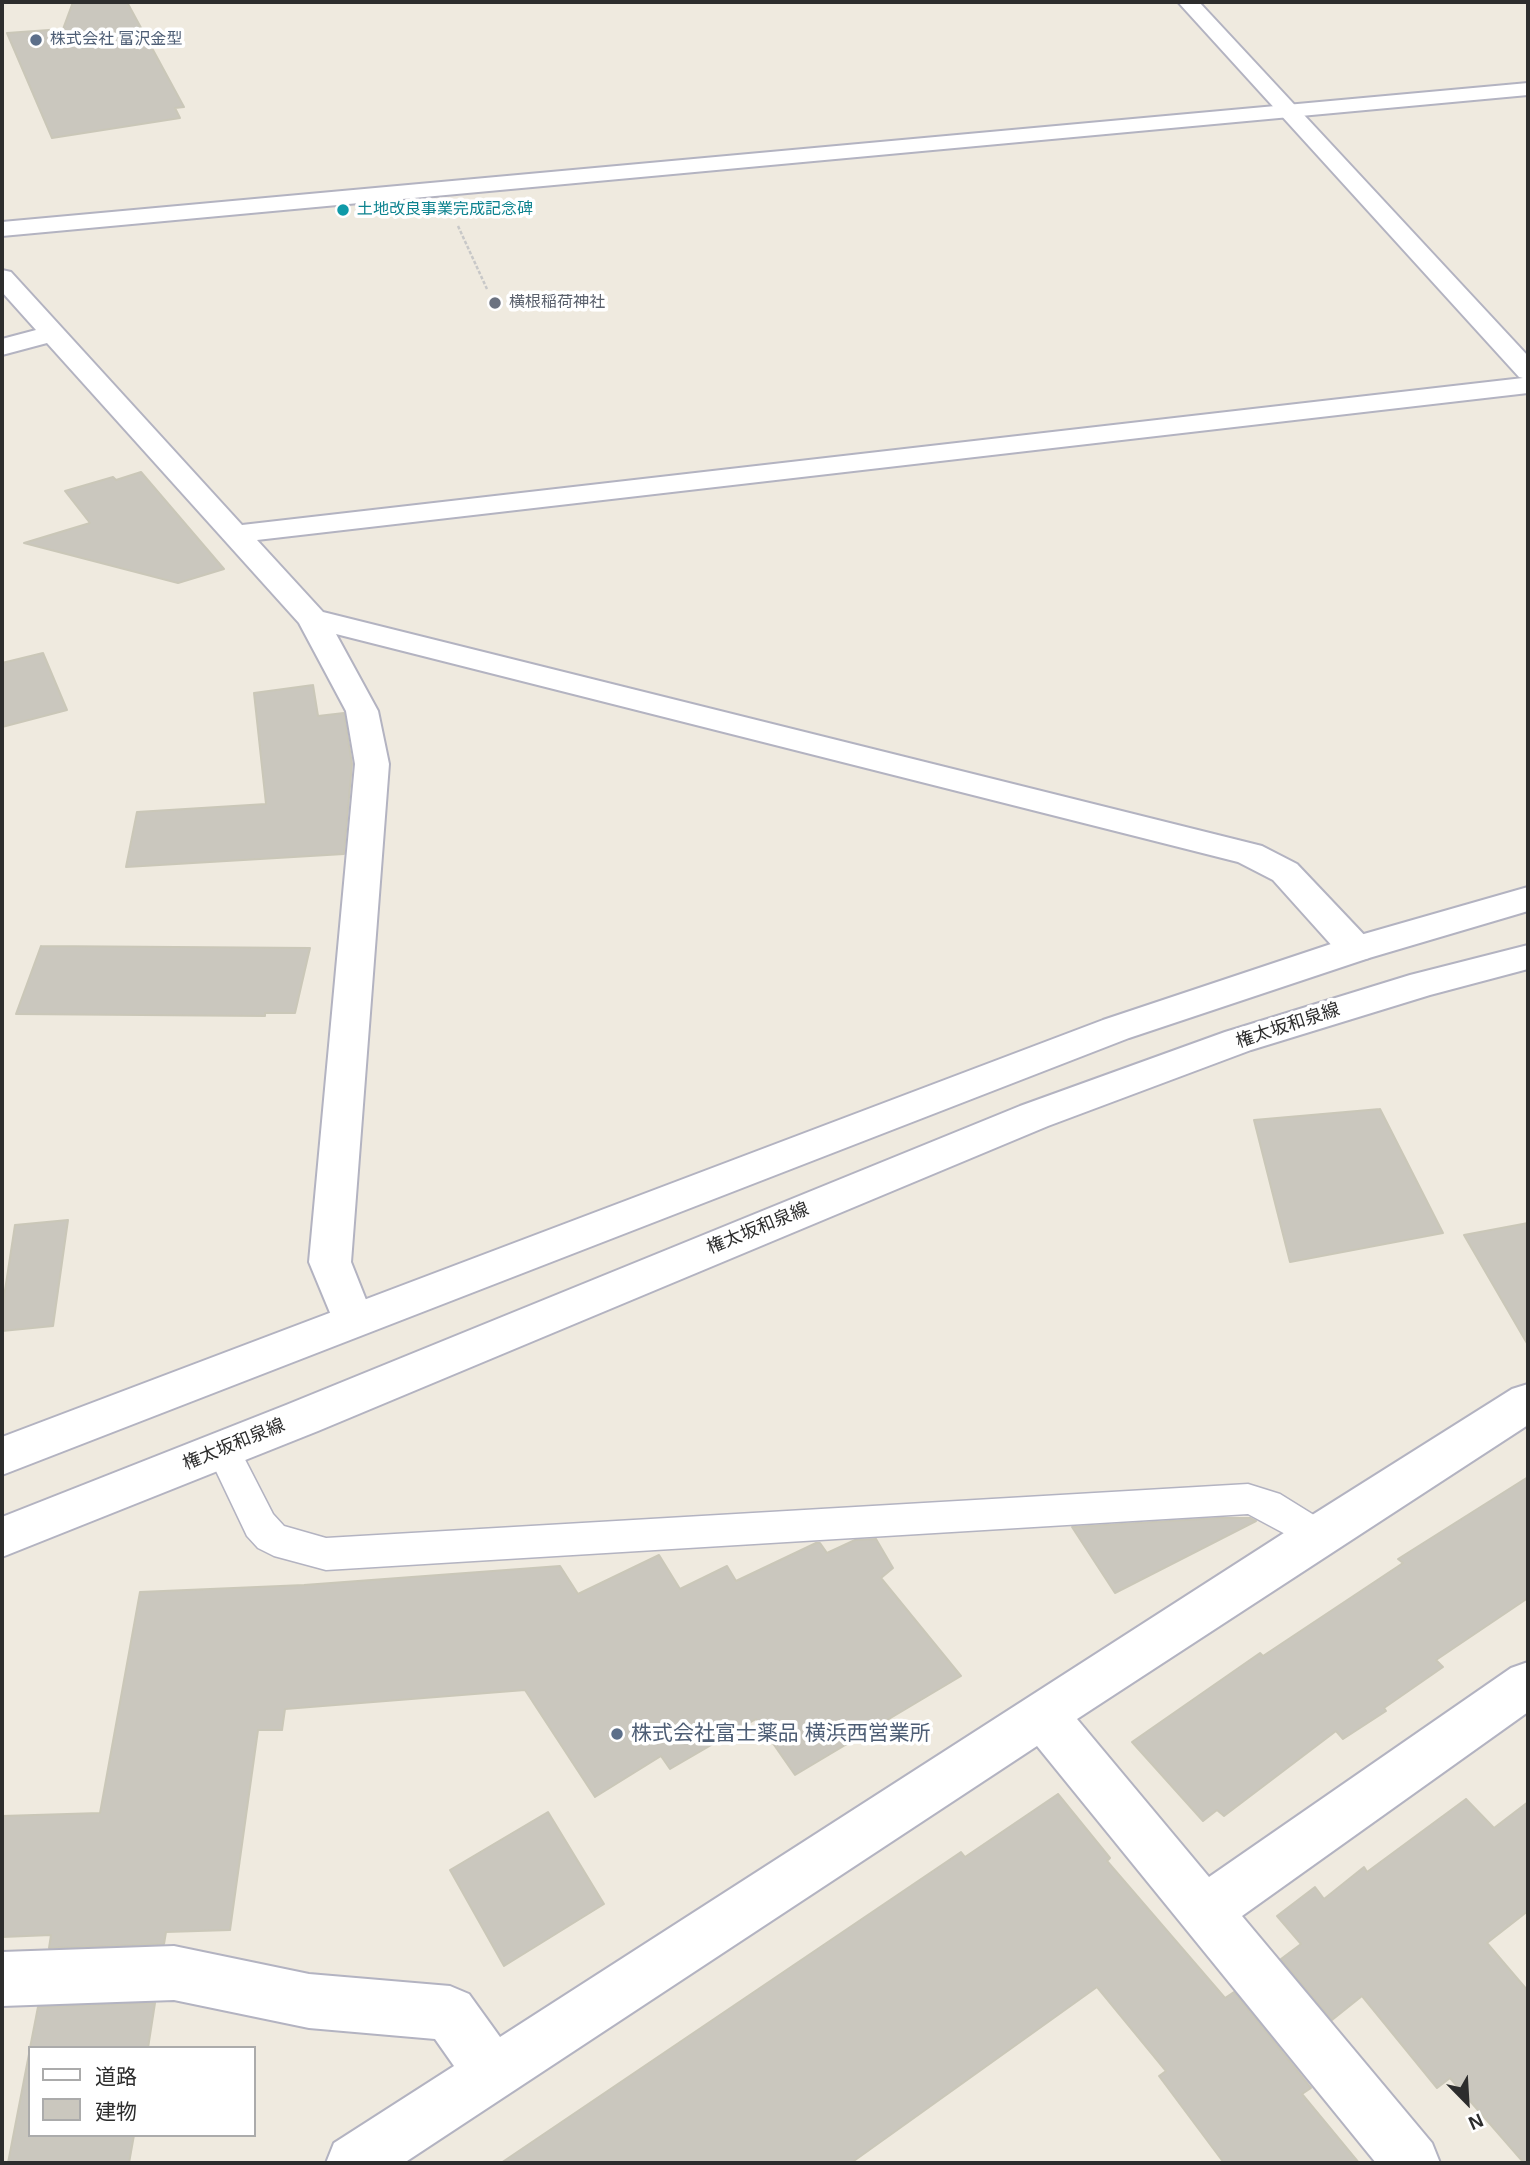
<!DOCTYPE html>
<meta charset="utf-8">
<style>
body{margin:0}
#map{position:relative;width:1530px;height:2165px;overflow:hidden;background:#efeadf;font-family:Helvetica,"Noto Sans JP",sans-serif}
canvas{display:block}
.frame{position:absolute;inset:0;border:4px solid #2d2d2d;pointer-events:none}
.legend{position:absolute;left:28px;top:2046px;width:228px;height:91px;box-sizing:border-box;background:#fff;border:2px solid #ababab;margin:0;padding:9px 12px;list-style:none;font-size:21px;color:#2d2d2d}
.legend li{display:flex;align-items:center;gap:14px;height:35px}
.legend b{width:35px;border:2px solid #ababab}
.north{position:absolute;left:1432px;top:2067px;width:70px;height:70px;-webkit-text-stroke:5px #fff;paint-order:stroke;rotate:156deg;font-size:19px;font-weight:700;line-height:28px;text-align:center;color:#2d2d2d}
.north::after{content:'';display:block;margin:auto;width:24px;height:32px;background:#2d2d2d;clip-path:polygon(50% 0,100% 100%,50% 72%,0 100%)}
</style>
<div id="map">
<canvas width="1530" height="2165"></canvas>
<div class="frame"></div>
<ul class="legend">
<li><b style="height:9px;background:#fff"></b>道路</li>
<li><b style="height:19px;background:#cac7be"></b>建物</li>
</ul>
<div class="north">N</div>
</div>
<script>
const ctx = document.querySelector('canvas').getContext('2d');
ctx.lineJoin = 'round';
function fillPath(path, color) { ctx.fillStyle = color; ctx.fill(path, 'evenodd'); }
const shape = rows => new Path2D(rows.map(r => 'M' + r).join(''));
function strokePath(path, color, width, dash) { ctx.strokeStyle = color; ctx.lineWidth = width; ctx.lineCap = dash ? 'butt' : 'round'; ctx.setLineDash(dash || []); ctx.stroke(path); }
function write(font, color, halo, rows, align = 'center') {
  ctx.font = font + ' Helvetica,"Noto Sans JP",sans-serif'; ctx.lineWidth = 7; ctx.setLineDash([]); ctx.textBaseline = 'middle'; ctx.strokeStyle = halo; ctx.fillStyle = color; for (const [text, x, y, turn = 0] of rows) {
    ctx.save(); ctx.translate(x, y); ctx.rotate((+turn || 0) * Math.PI / 180); ctx.textAlign = isNaN(turn) ? turn : align; if (halo) ctx.strokeText(text, 0, 0); ctx.fillText(text, 0, 0); ctx.restore();
  }
}
const building = shape([
 [73,2,127,2,184,107,175,108,180,118,52,138,7,33,63,29,73,2],
 [141,472,224,569,178,583,24,543,90,523,65,491,113,477,116,480,141,472],
 [43,653,67,710,2,727,2,663,43,653],
 [313,685,318,716,344,713,352,764,344,854,126,867,137,812,266,804,254,693,313,685],
 [41,946,310,948,295,1013,265,1013,265,1016,16,1014,41,946],
 [1380,1109,1443,1233,1290,1262,1254,1120,1380,1109],
 [68,1220,53,1326,2,1331,2,1310,15,1225,68,1220],
 [1528,1223,1528,1345,1464,1235,1528,1223],
 [1528,1477,1528,1598,1436,1660,1443,1667,1384,1708,1386,1711,1343,1739,1336,1731,1224,1816,1217,1810,1203,1821,1132,1742,1260,1653,1263,1656,1403,1563,1398,1559,1528,1477],
 [1218,1518,1250,1518,1256,1521,1115,1593,1072,1527,1218,1518],
 [876,1539,893,1568,881,1578,961,1676,795,1775,756,1719,670,1769,661,1756,595,1797,525,1690,285,1709,282,1730,258,1730,230,1930,166,1932,164,1944,49,1948,51,1935,2,1937,2,1816,100,1813,140,1592,304,1585,560,1566,578,1594,659,1555,680,1589,727,1566,736,1581,816,1543,820,1543,827,1553,855,1540,876,1539],
 [1058,1794,1110,1858,1107,1861,1225,1998,1234,1992,1311,2088,1302,2094,1359,2163,1224,2163,1159,2076,1166,2071,1097,1987,851,2163,501,2163,961,1852,965,1857,1058,1794],
 [1466,1799,1494,1828,1528,1802,1528,1911,1487,1943,1528,1991,1528,2163,1524,2163,1450,2078,1437,2088,1362,1996,1332,2020,1281,1959,1301,1944,1277,1916,1315,1887,1324,1899,1364,1867,1367,1872,1466,1799],
 [548,1812,604,1904,504,1966,450,1870,548,1812],
 [155,2003,148,2048,30,2048,38,2007,155,2003],
 [30,2049,30,2135,134,2135,129,2163,8,2163,30,2049]
]);
fillPath(building, '#cac7be');
strokePath(building, '#cac7b8', 2);
const service = shape([
 [223,1436,235,1440,273,1514,284,1526,326,1538,1248,1484,1280,1494,1330,1525,1335,1536,1330,1547,1317,1551,1248,1514,326,1570,274,1556,258,1548,247,1536,206,1450,211,1440,223,1436]
]);
const minor = shape([
 [1178,2,1199,2,1528,356,1528,393,257,540,323,612,1262,846,1297,864,1369,940,1374,949,1369,958,1356,961,1343,958,1273,880,1238,862,336,634,378,711,389,764,351,1262,374,1320,368,1332,353,1337,338,1332,309,1262,355,764,346,711,299,623,47,343,2,355,2,339,36,330,2,292,2,270,11,272,242,525,1523,378,1519,377,1178,2],
 [1528,1384,1528,1425,1077,1719,1209,1877,1511,1668,1528,1662,1528,1712,1242,1916,1432,2143,1440,2163,1376,2163,1037,1746,404,2163,326,2163,334,2143,454,2066,435,2039,309,2028,174,2000,2,2006,2,1952,174,1946,309,1974,450,1986,469,1994,500,2037,1301,1522,1512,1389,1528,1384]
]);
const tertiary = shape([
 [1528,83,1528,95,2,236,2,222,1528,83],
 [1528,887,1528,911,1369,958,1129,1038,2,1475,2,1437,1103,1020,1343,940,1528,887],
 [1528,945,1528,969,1430,995,1251,1050,1048,1126,318,1431,2,1557,2,1517,286,1405,1020,1106,1225,1032,1410,975,1528,945]
]);
strokePath(service, '#b3b3c1', 3);
strokePath(minor, '#b3b3c1', 4);
strokePath(tertiary, '#b3b3c1', 4);
strokePath(shape([
 [458,226,487,289]
]), '#c8c8c8', 2.5, [3.5, 2]);
fillPath(service, '#fff');
fillPath(minor, '#fff');
fillPath(tertiary, '#fff');
for (const [x, y, r, color] of [
 [36,40,7,"#5c6f8a"],
 [343,210,7,"#0f9aa8"],
 [495,303,7,"#6b7280"],
 [617,1734,7,"#5c6f8a"]
]) { const dot = new Path2D(); dot.arc(x, y, r, 0, 2 * Math.PI); ctx.fillStyle = color; ctx.fill(dot); strokePath(dot, '#fff', 2.5); }
write('16px', '#4e5e75', '#fff', [
 ["株式会社 富沢金型",50,40]
], 'left');
write('16px', '#0d838f', '#fff', [
 ["土地改良事業完成記念碑",357,210]
], 'left');
write('16px', '#5b616d', '#fff', [
 ["横根稲荷神社",509,303]
], 'left');
write('18px', '#2d2d2d', '#fff', [
 ["権太坂和泉線",1288,1026,-18],
 ["権太坂和泉線",758,1229,-22],
 ["権太坂和泉線",234,1445,-22]
]);
write('21px', '#4e5e75', '#fff', [
 ["株式会社富士薬品 横浜西営業所",631,1734]
], 'left');
</script>
